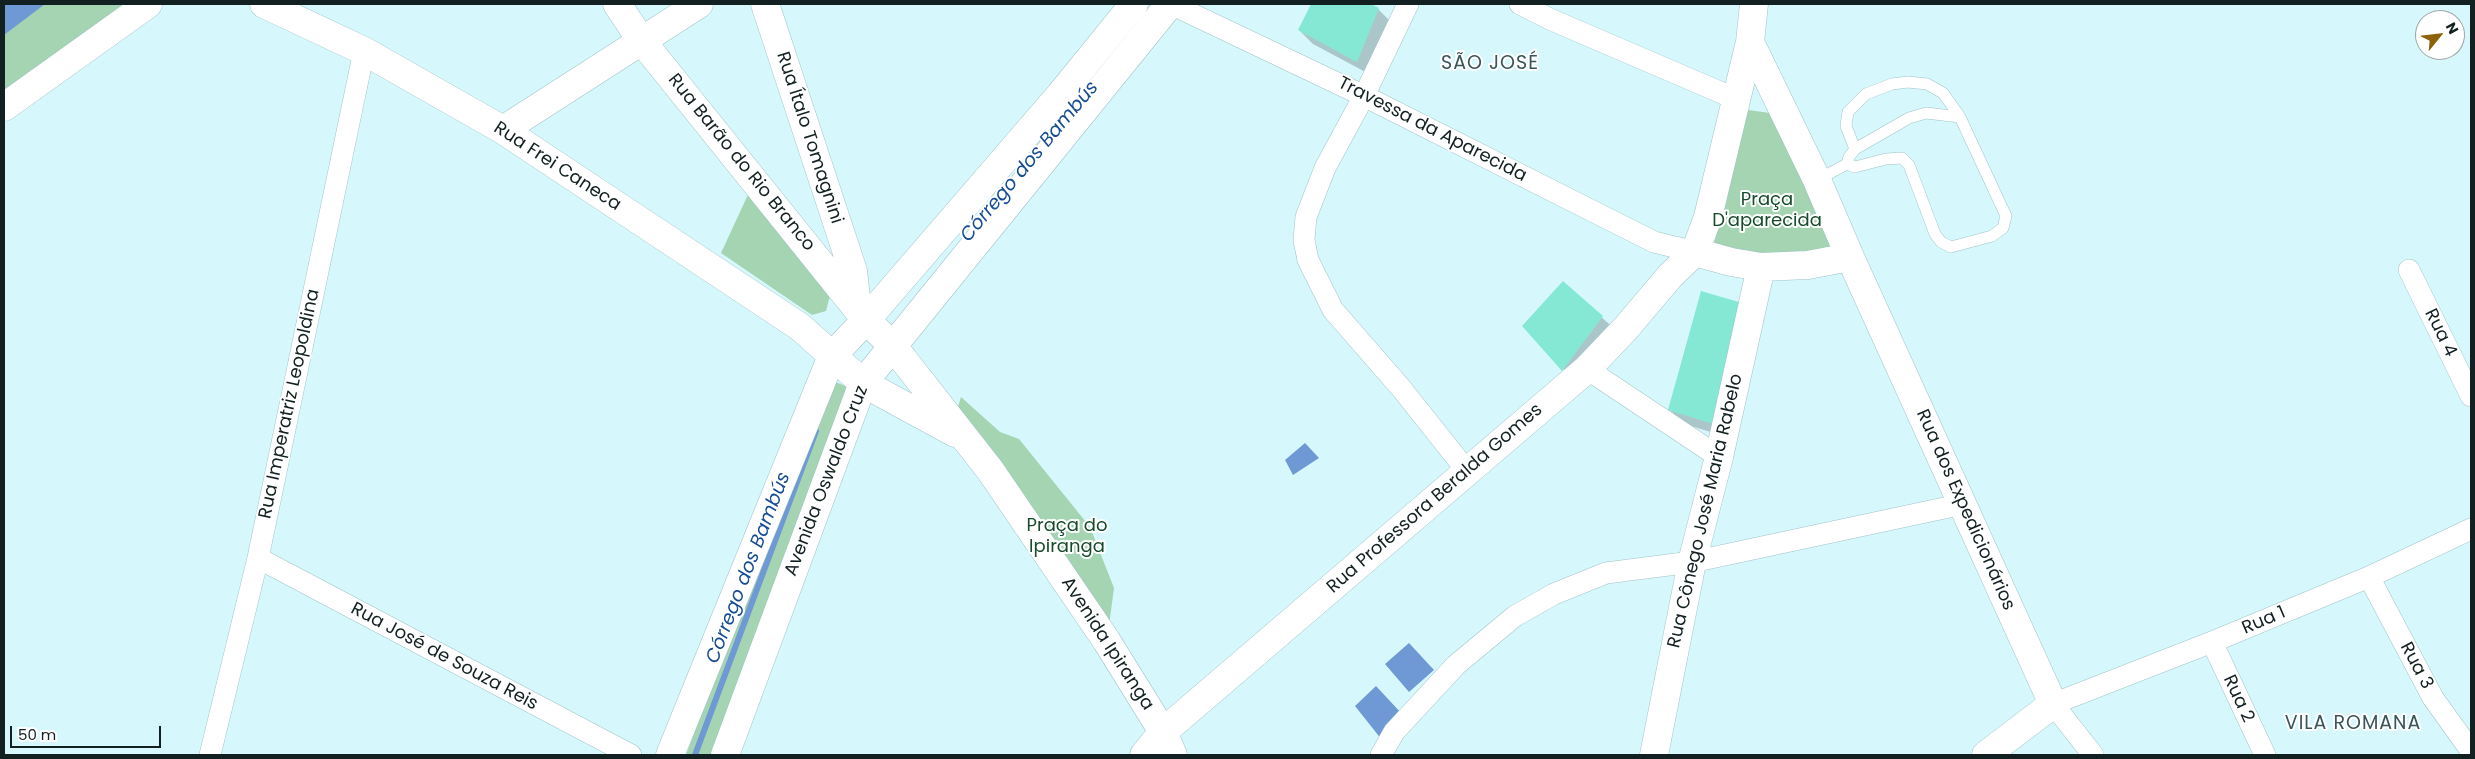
<!DOCTYPE html>
<meta charset="utf-8">
<style>
body{margin:0}
#map{position:relative;width:2475px;height:759px;overflow:hidden;background:#d6f8fc;font-family:Poppins,sans-serif}
canvas{display:block}
.frame{position:absolute;inset:0;border:5px solid #132021;pointer-events:none}
.north{position:absolute;left:2415px;top:10px;width:50px;height:50px;box-sizing:border-box;background:#fff;border:1px solid #a1a6a6;border-radius:50%;rotate:61deg;font-size:14px;font-weight:700;line-height:20px;text-align:center;color:#132021}
.north::after{content:'';display:block;margin:auto;width:18px;height:22px;background:#8e6209;clip-path:polygon(50% 0,100% 100%,50% 72%,0 100%)}
.scale{position:absolute;left:10px;top:726px;width:151px;height:22px;box-sizing:border-box;border:2px solid #132021;border-top:0;padding-left:6px;font-size:15px;line-height:18px;white-space:nowrap;color:#132021;-webkit-text-stroke:4px #fff;paint-order:stroke}
</style>
<div id="map">
<canvas width="2475" height="759"></canvas>
<div class="frame"></div>
<div class="north">N</div>
<div class="scale">50 m</div>
</div>
<script>
const ctx = document.querySelector('canvas').getContext('2d');
ctx.lineJoin = 'round';
function fillPath(path, color) { ctx.fillStyle = color; ctx.fill(path, 'evenodd'); }
const shape = rows => new Path2D(rows.map(r => 'M' + r).join(''));
function strokePath(path, color, width, dash) { ctx.strokeStyle = color; ctx.lineWidth = width; ctx.lineCap = dash ? 'butt' : 'round'; ctx.setLineDash(dash || []); ctx.stroke(path); }
function write(font, color, halo, rows, align = 'center') {
  ctx.font = font + ' Poppins,sans-serif'; ctx.lineWidth = 4; ctx.setLineDash([]); ctx.textBaseline = 'middle'; ctx.strokeStyle = halo; ctx.fillStyle = color; for (const [text, x, y, turn = 0] of rows) {
    ctx.save(); ctx.translate(x, y); ctx.rotate((+turn || 0) * Math.PI / 180); ctx.textAlign = isNaN(turn) ? turn : align; if (halo) ctx.strokeText(text, 0, 0); ctx.fillText(text, 0, 0); ctx.restore();
  }
}
fillPath(shape([
 [4,4,134,4,4,91],
 [1741,109,1777,114,1839,250,1809,259,1704,248],
 [752,186,832,288,826,311,812,315,721,253],
 [827,379,851,388,713,755,686,755],
 [961,397,1000,432,1019,439,1090,527,1114,588,1107,640,968,428,958,407]
]), '#a4d4b2');
fillPath(shape([
 [4,4,45,4,4,35],
 [1305,443,1319,458,1293,475,1285,460],
 [1409,643,1434,670,1409,692,1385,664],
 [1376,686,1402,714,1382,740,1355,706]
]), '#6f99d4');
fillPath(shape([
 [1312,4,1368,4,1378,9,1392,23,1371,75,1313,44,1299,30],
 [1563,283,1617,331,1577,384,1524,326],
 [1763,320,1734,439,1684,424,1670,410]
]), '#0003');
strokePath(shape([
 [695,755,816,431]
]), '#6f99d4', 6);
fillPath(shape([
 [1311,4,1371,4,1379,8,1357,62,1298,30],
 [1563,281,1603,316,1562,371,1522,326],
 [1701,291,1749,305,1720,426,1668,410]
]), '#85e8d5');
const lane = shape([
 [1855,149,1846,126,1848,112,1866,94,1892,84,1908,82,1927,84,1943,93,1960,117],
 [1817,180,1847,164,1849,157,1855,149,1909,118,1926,113,1960,117,2006,216,2003,228,1992,236,1951,247,1941,242,1935,234,1909,165,1902,158,1886,159,1855,167,1847,164]
]);
const street = shape([
 [1171,4,1364,96,1654,242,1695,252],
 [1408,4,1364,96,1325,168,1306,217,1304,240,1308,260,1333,310,1401,388,1467,471],
 [1520,4,1552,20,1736,99],
 [2409,270,2471,396],
 [1587,369,1719,457],
 [258,558,631,755],
 [2369,577,2433,698,2471,751],
 [2212,642,2265,755],
 [210,755,258,558,364,51],
 [1381,755,1394,732,1456,665,1515,616,1554,594,1606,573,1692,562,1963,504],
 [2093,755,2053,704,2212,642,2369,577,2471,529]
]);
const secondary = shape([
 [264,4,364,51,503,130,800,327,863,383,955,433],
 [617,4,641,40,866,320,892,345,990,470,1106,640,1163,732,1173,755],
 [765,4,853,271,857,306],
 [1750,42,1817,180,1850,257,2053,704,1986,755],
 [4,107,148,4],
 [503,130,699,4],
 [1695,252,1731,262,1761,267,1808,265,1850,257],
 [670,755,832,356,866,320,1060,95,1134,4],
 [725,755,863,383,1170,4],
 [1144,755,1163,732,1587,369,1626,328,1670,276,1695,252,1708,217,1750,42,1754,4],
 [1654,755,1692,562,1719,457,1761,267]
]);
strokePath(lane, '#a1c3c7', 12);
strokePath(street, '#a1c3c7', 22);
strokePath(secondary, '#a1c3c7', 29);
strokePath(lane, '#fff', 11);
strokePath(street, '#fff', 21);
strokePath(secondary, '#fff', 28);
write('18px', '#132021', '#fff', [
 ["Travessa da Aparecida",1432,130,27],
 ["Rua Ítalo Tomagnini",809,138,72],
 ["Rua Barão do Rio Branco",741,163,51],
 ["Rua Frei Caneca",557,167,33],
 ["Rua 4",2440,333,64],
 ["Rua Imperatriz Leopoldina",290,404,-78],
 ["Avenida Oswaldo Cruz",827,481,-69],
 ["Rua Professora Beralda Gomes",1435,499,-41],
 ["Rua dos Expedicionários",1965,510,66],
 ["Rua Cônego José Maria Rabelo",1706,511,-77],
 ["Rua 1",2264,621,-23],
 ["Avenida Ipiranga",1107,644,57],
 ["Rua José de Souza Reis",444,657,28],
 ["Rua 3",2416,666,62],
 ["Rua 2",2238,699,65]
]);
write('18px', '#164b2c', '#fff', [
 ["Praça",1767,200],
 ["D'aparecida",1767,221],
 ["Praça do",1067,526],
 ["Ipiranga",1067,547]
]);
ctx.letterSpacing = '1px';
write('19px', '#38565a', '#fff', [
 ["SÃO JOSÉ",1490,64],
 ["VILA ROMANA",2353,724]
]);
ctx.letterSpacing = '0px';
write('italic 19px', '#154c92', '#fff', [
 ["Córrego dos Bambús",1030,162,-50],
 ["Córrego dos Bambús",749,568,-69]
]);
</script>
